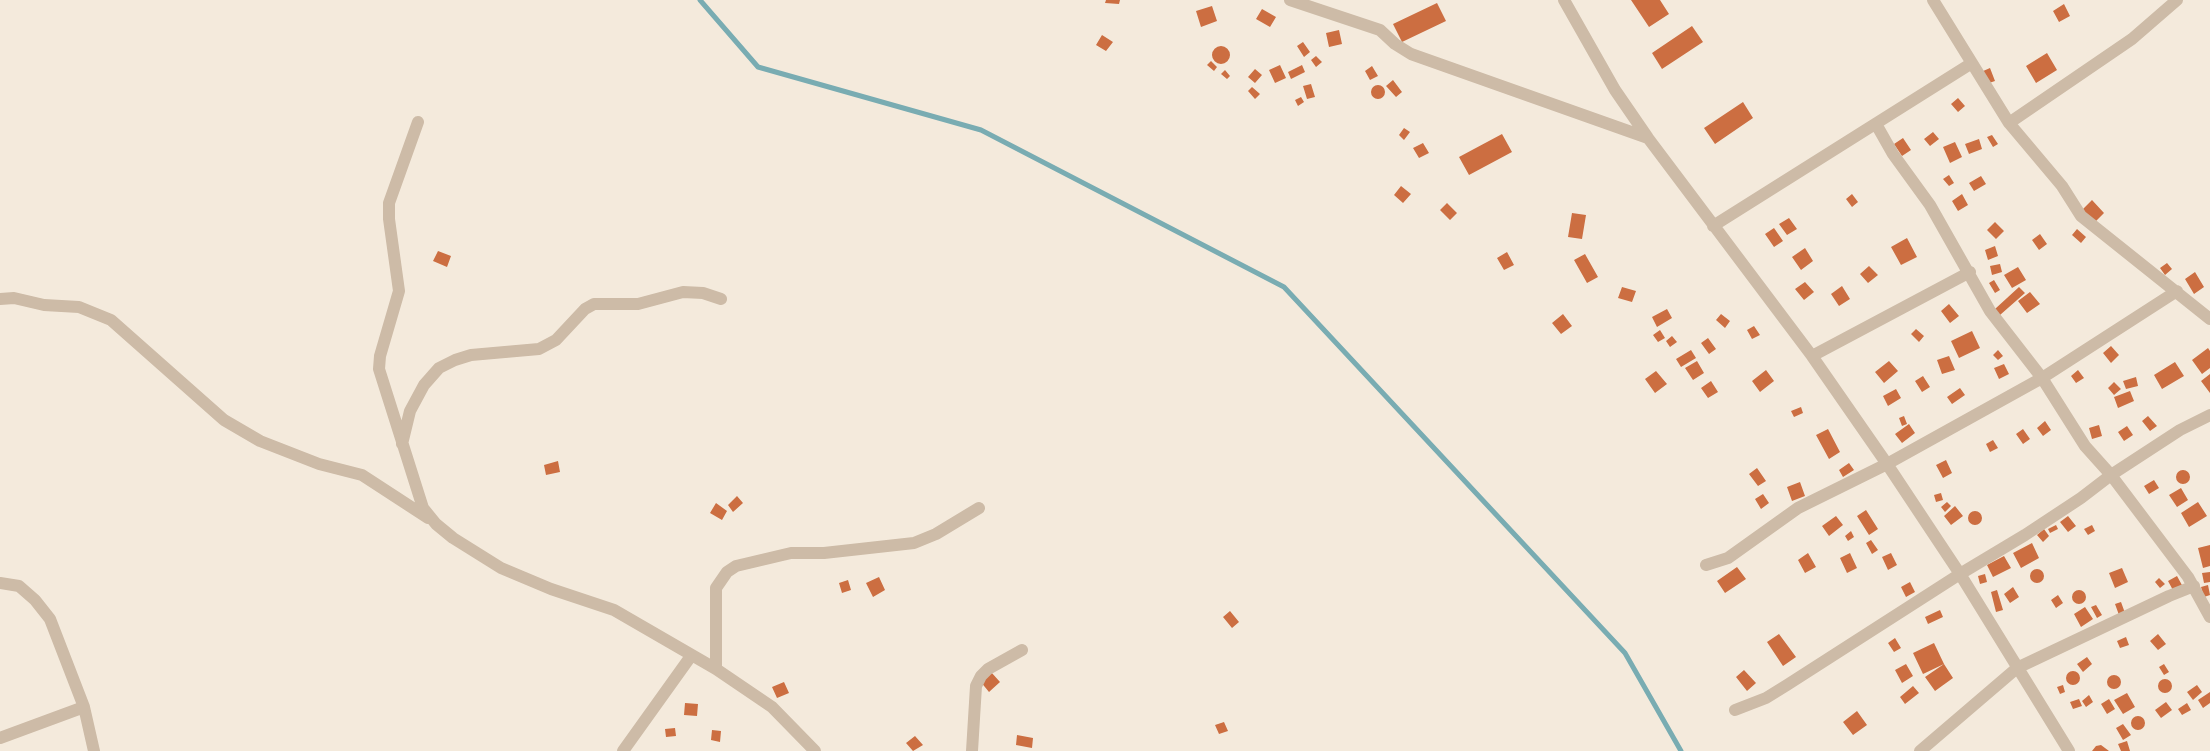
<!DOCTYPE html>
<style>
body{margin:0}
canvas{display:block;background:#f4eadc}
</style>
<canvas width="2210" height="751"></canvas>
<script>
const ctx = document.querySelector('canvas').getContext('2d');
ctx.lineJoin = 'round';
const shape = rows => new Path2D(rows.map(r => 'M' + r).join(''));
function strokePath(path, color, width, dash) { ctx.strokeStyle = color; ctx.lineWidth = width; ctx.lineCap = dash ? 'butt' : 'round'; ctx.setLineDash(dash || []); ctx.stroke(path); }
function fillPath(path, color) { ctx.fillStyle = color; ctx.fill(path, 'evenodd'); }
strokePath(shape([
 [700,0,758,67,981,130,1284,287,1625,653,1681,751]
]), '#79acb2', 5);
fillPath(shape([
 [1106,0,1120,0,1119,4,1105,3],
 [1631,0,1660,0,1669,14,1649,27],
 [1437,3,1446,21,1402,42,1393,24],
 [2064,4,2070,16,2059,22,2053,11],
 [1212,6,1217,21,1201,27,1196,11],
 [1262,9,1276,17,1270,27,1256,19],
 [1692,26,1703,42,1662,69,1652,53],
 [1339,30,1342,44,1329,47,1326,33],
 [1102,35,1113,42,1106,51,1096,45],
 [1303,42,1310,52,1304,57,1297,46],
 '1212 55a9 9 0 1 1 18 0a9 9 0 1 1-18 0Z',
 [2047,53,2057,70,2036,83,2026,66],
 [1316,56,1322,62,1316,67,1311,60],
 [1211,61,1217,67,1214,71,1207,65],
 [1280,65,1286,78,1275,83,1269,70],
 [1302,65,1305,72,1291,79,1288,72],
 [1372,66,1378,76,1370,80,1365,71],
 [1990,68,1995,81,1986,84,1981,72],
 [1255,69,1262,75,1255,83,1248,77],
 [1225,70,1230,76,1227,79,1221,74],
 [1393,80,1402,92,1396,97,1386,86],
 [1311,84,1315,97,1307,99,1303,86],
 '1371 92a7 7 0 1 1 14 0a7 7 0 1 1-14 0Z',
 [1252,87,1260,94,1255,99,1248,91],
 [1301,97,1304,102,1298,106,1295,100],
 [1958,98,1965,106,1958,112,1951,104],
 [1743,102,1753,118,1715,144,1704,128],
 [1404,128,1410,132,1404,140,1399,135],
 [1933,132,1939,139,1930,146,1924,139],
 [1502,134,1512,152,1469,175,1459,157],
 [1992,135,1998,144,1993,147,1987,137],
 [1903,138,1911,150,1902,156,1894,144],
 [1979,139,1982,149,1969,154,1965,144],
 [1955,142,1962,157,1950,163,1943,147],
 [1423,143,1429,153,1419,158,1413,148],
 [1949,175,1954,183,1949,186,1943,179],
 [1981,176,1986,184,1974,191,1969,183],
 [1401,186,1411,194,1403,203,1394,195],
 [1852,194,1858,202,1852,207,1846,199],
 [1962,194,1968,205,1958,211,1952,201],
 [2092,200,2104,213,2094,223,2081,211],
 [1447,203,1457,213,1450,220,1440,210],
 [1572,213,1586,215,1582,239,1568,237],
 [1789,218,1797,229,1787,235,1779,224],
 [1995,222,2004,231,1996,239,1987,230],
 [1774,228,1783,241,1774,247,1765,234],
 [2077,229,2086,237,2081,243,2072,235],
 [2040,234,2047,244,2039,250,2032,240],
 [1907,238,1917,257,1901,265,1891,247],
 [1995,246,1998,256,1988,260,1985,250],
 [1805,248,1813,261,1801,270,1792,257],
 [438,251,451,256,447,267,433,261],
 [1507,252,1514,265,1504,270,1497,258],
 [1585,254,1598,277,1587,283,1574,260],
 [2167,263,2172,269,2165,275,2160,268],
 [2000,264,2002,272,1992,275,1990,266],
 [1869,266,1878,275,1868,283,1860,274],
 [2018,267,2026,280,2012,288,2004,275],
 [2195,272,2204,287,2194,294,2185,279],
 [1994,280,2000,290,1995,293,1989,283],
 [1805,282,1814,292,1804,300,1795,289],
 [1842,286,1850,299,1839,306,1831,294],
 [1622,287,1636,291,1632,302,1618,298],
 [2019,287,2025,293,2000,315,1995,309],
 [2030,292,2040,304,2027,313,2018,301],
 [1949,304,1959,316,1950,323,1941,311],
 [1667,309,1672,318,1657,327,1652,317],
 [1563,314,1572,326,1561,334,1552,323],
 [1721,314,1730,321,1725,328,1716,320],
 [1754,326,1760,335,1752,339,1747,330],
 [1916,329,1924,336,1919,342,1911,334],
 [1660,330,1665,338,1658,342,1653,335],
 [1972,331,1980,348,1959,358,1951,341],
 [1672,336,1677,342,1670,347,1666,341],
 [1708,338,1716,349,1709,354,1701,343],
 [2111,346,2119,355,2111,363,2103,353],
 [2208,348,2210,351,2210,368,2202,374,2192,360],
 [1691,350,1696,358,1681,367,1676,359],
 [1998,350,2003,356,1998,360,1993,355],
 [1949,356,1955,370,1942,374,1937,360],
 [1697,361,1704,373,1693,380,1685,368],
 [1889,361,1898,371,1884,383,1875,372],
 [2175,362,2184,376,2162,389,2154,375],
 [2004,364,2009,374,1999,379,1994,368],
 [1766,370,1774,381,1760,392,1752,381],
 [2078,370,2084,378,2076,383,2071,376],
 [1656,371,1667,384,1655,393,1645,379],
 [2210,374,2210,393,2201,381],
 [1923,376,1930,387,1922,392,1915,381],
 [2136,377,2138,386,2126,389,2123,381],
 [1711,381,1718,392,1708,398,1701,388],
 [2114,382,2121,389,2114,395,2108,388],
 [1960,388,1965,395,1952,404,1947,397],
 [1896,389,1901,398,1888,406,1883,396],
 [2130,391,2134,401,2118,408,2114,397],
 [1801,407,1803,413,1794,417,1791,411],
 [1904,416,1907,424,1902,426,1899,418],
 [2148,416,2157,426,2150,431,2142,421],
 [2045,421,2051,430,2043,436,2037,428],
 [1909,424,1915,433,1902,443,1895,434],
 [2099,425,2102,436,2092,439,2089,428],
 [2127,426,2133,435,2124,441,2118,432],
 [1828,429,1840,452,1829,459,1816,435],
 [2023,429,2030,439,2023,444,2016,434],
 [1993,440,1998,448,1990,452,1986,444],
 [1946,460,1952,473,1943,478,1936,465],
 [558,461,560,472,546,475,544,465],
 [1849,463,1854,470,1843,477,1839,470],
 [1757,468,1766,481,1758,486,1749,474],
 '2176 477a7 7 0 1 1 14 0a7 7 0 1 1-14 0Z',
 [2154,480,2159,488,2149,494,2144,486],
 [1800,482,1805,496,1792,501,1787,487],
 [2181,488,2188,500,2177,507,2169,495],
 [1941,493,1943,500,1936,502,1934,495],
 [1763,494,1769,503,1761,509,1755,499],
 [737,496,743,503,733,512,728,505],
 [1947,502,1951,506,1945,512,1941,507],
 [2198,502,2207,516,2189,527,2181,513],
 [716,503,727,511,722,520,710,513],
 [1955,506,1963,516,1951,525,1944,516],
 [1866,510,1878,529,1869,535,1857,516],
 '1968 518a7 7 0 1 1 14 0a7 7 0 1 1-14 0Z',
 [1836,516,1843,525,1829,536,1822,526],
 [2068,516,2076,526,2068,532,2060,522],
 [2056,525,2058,529,2050,533,2048,529],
 [2092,525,2095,531,2088,535,2084,529],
 [2044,529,2049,536,2043,542,2037,535],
 [1851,531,1854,537,1848,541,1845,536],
 [1871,540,1878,550,1872,554,1866,543],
 [2032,543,2039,558,2021,568,2013,553],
 [2210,545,2210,566,2203,568,2198,548],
 [1808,553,1816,567,1805,573,1798,560],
 [1850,553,1857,568,1847,573,1840,558],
 [1891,553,1897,565,1888,570,1882,557],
 [2004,556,2011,568,1993,577,1987,565],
 [1737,567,1746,579,1725,593,1717,581],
 [2122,568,2128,582,2115,588,2109,573],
 '2030 576a7 7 0 1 1 14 0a7 7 0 1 1-14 0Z',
 [2210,572,2210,582,2204,583,2202,573],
 [1985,574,1987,582,1980,584,1978,576],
 [2177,576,2183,587,2174,592,2168,581],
 [879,577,885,590,873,597,866,583],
 [2159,578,2165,584,2160,588,2155,582],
 [848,580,851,590,842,593,839,583],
 [1910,582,1915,592,1906,597,1901,587],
 [2208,585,2210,595,2204,597,2201,587],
 [2013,587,2019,597,2010,603,2004,594],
 '2072 597a7 7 0 1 1 14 0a7 7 0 1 1-14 0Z',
 [1997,590,2003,610,1996,612,1991,592],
 [2058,595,2063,603,2056,608,2051,600],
 [2121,602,2125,613,2119,615,2115,604],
 [2096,605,2102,615,2097,618,2091,607],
 [2085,607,2093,619,2081,627,2074,614],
 [1940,610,1943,617,1928,624,1925,617],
 [1230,611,1239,622,1232,628,1223,617],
 [1779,634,1796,657,1783,666,1767,642],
 [2158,634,2166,644,2158,650,2150,641],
 [2126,637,2129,645,2120,648,2117,641],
 [1895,638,1901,648,1894,652,1888,643],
 [1934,643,1944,664,1923,674,1913,653],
 [2087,657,2092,664,2083,672,2077,664],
 [1906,664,1913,676,1902,683,1895,670],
 [1944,664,1953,678,1935,691,1925,677],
 [2164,664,2169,672,2164,675,2159,667],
 [1744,670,1756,683,1747,691,1736,677],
 '2066 678a7 7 0 1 1 14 0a7 7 0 1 1-14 0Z',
 [991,672,1000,682,989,692,980,681],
 '2107 682a7 7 0 1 1 14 0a7 7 0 1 1-14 0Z',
 '2158 686a7 7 0 1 1 14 0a7 7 0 1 1-14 0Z',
 [784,682,789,693,777,698,772,687],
 [2063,685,2065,692,2060,694,2057,687],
 [2197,685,2202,692,2193,700,2187,692],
 [1913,686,1919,693,1905,704,1900,697],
 [2210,692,2210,703,2203,708,2198,700],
 [2127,693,2135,707,2123,714,2114,700],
 [2089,695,2093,702,2086,707,2082,701],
 [2079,699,2082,706,2073,709,2070,702],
 [2109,699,2115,709,2107,714,2101,704],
 [2166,702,2172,710,2161,718,2155,710],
 [685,703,698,704,697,716,684,715],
 [2187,703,2191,710,2182,715,2178,709],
 [1857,711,1867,725,1853,735,1843,722],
 '2131 723a7 7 0 1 1 14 0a7 7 0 1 1-14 0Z',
 [1224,722,1228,731,1219,734,1215,725],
 [2123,724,2131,735,2123,740,2116,728],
 [675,728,676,736,666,737,665,729],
 [712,730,721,731,720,742,711,740],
 [1017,735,1033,738,1032,748,1016,745],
 [915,736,923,745,913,751,906,743],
 [2127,741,2130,751,2121,751,2118,744],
 [2101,745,2109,751,2092,751,2096,746]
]), '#cc6e41');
strokePath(shape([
 [1290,0,1380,30,1395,44,1411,54,1648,138],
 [1564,0,1615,90,1648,138,1812,356,1887,464,1960,574,2069,751],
 [1933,0,2009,123,2062,186,2081,216,2210,319],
 [418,122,389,203,389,219,399,291,380,356,379,369,423,508,436,524,453,538,501,568,551,589,614,610,716,669,772,707,815,751],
 [2009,123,2132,39,2177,0],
 [1876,124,1893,154,1930,205,1990,311,2042,378,2085,446,2111,475,2188,577,2210,617],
 [1713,226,1972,63],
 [0,299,14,298,44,305,79,307,111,320,224,420,260,441,319,464,362,475,428,518],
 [1812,356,1970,272],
 [402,444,410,411,424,385,439,368,455,360,471,355,539,349,556,340,585,309,594,304,638,304,683,292,703,293,721,299],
 [1706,565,1728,558,1798,508,1887,464,2042,378,2177,291],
 [0,583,19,586,35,600,50,619,84,707,94,751],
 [716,669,716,588,727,572,736,566,791,553,824,553,914,543,936,534,979,508],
 [1735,710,1766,698,1787,685,1960,574,2025,535,2081,498,2111,475,2180,430,2210,415],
 [0,738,84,707],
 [623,751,691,656],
 [972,751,976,686,981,676,988,669,1022,650],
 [1920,751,2017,668,2169,596,2194,586]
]), '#cdbba7', 12);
</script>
